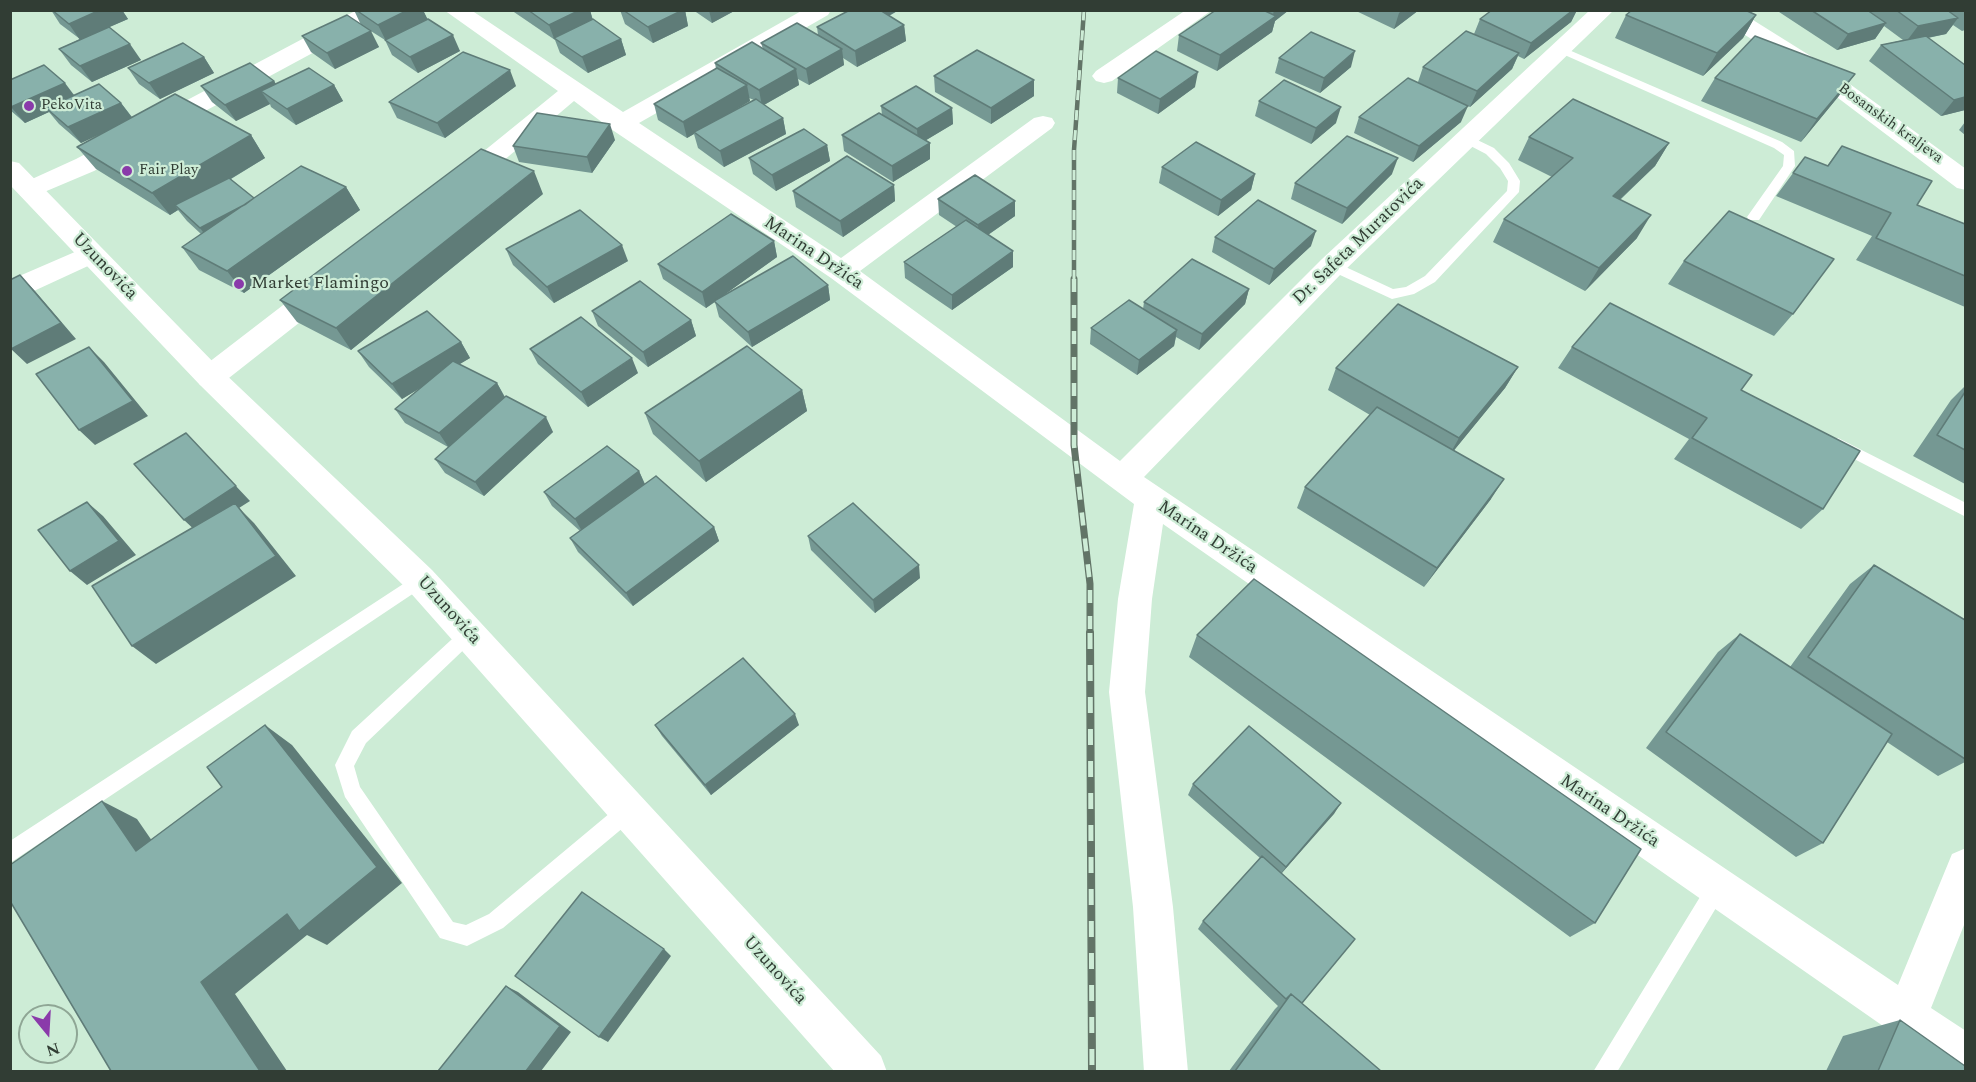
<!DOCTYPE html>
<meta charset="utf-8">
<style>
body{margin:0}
#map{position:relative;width:1976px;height:1082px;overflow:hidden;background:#cdecd6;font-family:Spectral,serif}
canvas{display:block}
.frame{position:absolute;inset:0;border:12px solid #313d34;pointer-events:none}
.north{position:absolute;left:18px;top:1004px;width:60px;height:60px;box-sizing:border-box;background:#cdecd6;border:2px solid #8fa695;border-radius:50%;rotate:162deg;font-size:16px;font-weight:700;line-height:24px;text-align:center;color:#313d34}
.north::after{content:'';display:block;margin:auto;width:21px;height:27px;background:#8a3aaa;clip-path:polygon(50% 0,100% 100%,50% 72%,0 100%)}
</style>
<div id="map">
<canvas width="1976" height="1082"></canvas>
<div class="frame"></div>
<div class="north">N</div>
</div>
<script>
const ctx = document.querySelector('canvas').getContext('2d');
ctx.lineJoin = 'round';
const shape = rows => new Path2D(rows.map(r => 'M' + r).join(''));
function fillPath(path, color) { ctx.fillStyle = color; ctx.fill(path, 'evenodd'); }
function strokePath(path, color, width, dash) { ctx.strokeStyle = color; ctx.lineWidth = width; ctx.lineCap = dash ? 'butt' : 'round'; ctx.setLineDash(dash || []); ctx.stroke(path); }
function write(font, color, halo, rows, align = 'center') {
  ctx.font = font + ' Spectral,serif'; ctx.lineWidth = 4.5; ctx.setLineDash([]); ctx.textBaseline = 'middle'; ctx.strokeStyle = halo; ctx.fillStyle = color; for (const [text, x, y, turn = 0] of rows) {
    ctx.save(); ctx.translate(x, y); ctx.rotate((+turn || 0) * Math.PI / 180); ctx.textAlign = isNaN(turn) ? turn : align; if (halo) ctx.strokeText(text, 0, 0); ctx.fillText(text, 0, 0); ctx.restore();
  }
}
fillPath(shape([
 [1562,47,1782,142,1794,151,1795,166,1759,220,1749,220,1747,217,1783,166,1784,155,1774,148,1558,52,1556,50,1562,47],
 [1467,135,1494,148,1509,163,1520,181,1519,192,1435,282,1414,294,1392,299,1327,269,1325,266,1327,263,1337,263,1393,289,1406,287,1425,276,1507,191,1508,181,1500,168,1486,154,1463,142,1461,139,1467,135],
 [1838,438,1966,503,1966,517,1833,448,1830,444,1833,440,1838,438],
 [420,573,426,575,428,580,426,585,10,863,10,841,420,573],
 [469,626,475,629,478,634,475,639,366,743,354,766,360,787,453,922,466,925,489,914,622,803,629,801,636,803,639,810,636,817,503,928,467,946,440,938,345,797,335,765,352,731,463,629,469,626],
 [1718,876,1725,879,1728,886,1725,893,1617,1072,1593,1072,1711,879,1718,876]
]), '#fff');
fillPath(shape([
 [357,10,386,10,383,15,94,171,30,198,21,196,17,190,21,184,76,159,357,10],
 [444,10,471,10,623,112,803,10,831,10,828,15,639,123,841,258,1034,118,1043,116,1052,118,1055,123,1052,128,860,271,1120,461,1322,259,1590,10,1614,10,1342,273,1144,477,1898,985,1952,854,1966,848,1966,920,1931,1008,1966,1031,1966,1072,1949,1072,1163,524,1152,599,1145,692,1173,907,1188,1072,1144,1072,1133,907,1109,692,1118,599,1134,504,831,278,611,129,574,101,470,189,461,191,452,189,448,183,452,177,558,91,444,10],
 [1186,10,1212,10,1112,81,1104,83,1096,81,1092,76,1096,71,1186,10],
 [1710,10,1737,10,1817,60,1966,169,1966,190,1957,188,1801,70,1713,15,1710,10],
 [91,245,101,248,105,254,101,260,10,302,10,280,91,245],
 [327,276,337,279,341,286,337,293,220,385,210,388,200,385,195,377,200,369,317,279,327,276]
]), '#fff');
fillPath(shape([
 [10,161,19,163,220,369,432,570,881,1056,887,1072,835,1072,408,590,200,385,10,185,10,161]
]), '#fff');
const railFar2 = shape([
 [1074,280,1074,150,1084,10]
]);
const railFar1 = shape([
 [1074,279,1074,445,1090,584,1090,634]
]);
const rail = shape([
 [1090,633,1092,1072]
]);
strokePath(railFar2, '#627467', 4.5);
strokePath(railFar1, '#627467', 7);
strokePath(rail, '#627467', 8);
strokePath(railFar2, '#cdecd6', 3, [10]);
strokePath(railFar1, '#cdecd6', 4.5, [13]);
strokePath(rail, '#cdecd6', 5, [16]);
fillPath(shape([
 [51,10,122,10,128,19,109,27,141,60,92,82,71,65,59,49,80,39,60,24],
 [354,10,423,10,427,19,460,51,418,73,392,55,385,40,366,28,379,47,335,69,311,52,302,36,361,25],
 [511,10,590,10,593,20,621,39,626,55,588,73,560,53,555,40],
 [620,10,685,10,688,26,653,43,625,24],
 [693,10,736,10,712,23],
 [850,10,899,10,889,16,904,25,906,41,857,67,843,58,844,65,809,85,798,79,799,85,764,105,783,118,786,134,724,167,698,148,694,134,687,138,658,120,654,104,716,69,715,63,763,49,761,43,818,35,817,27],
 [749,98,754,100,731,112,750,101],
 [1216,10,1289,10,1275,21,1272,32,1217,71,1177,51,1179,35],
 [1354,10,1419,10,1394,29],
 [1492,10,1577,10,1571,22,1524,59,1518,56,1512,69,1470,107,1459,102,1461,122,1413,162,1354,133,1359,117,1418,82,1423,67,1474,34,1480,19],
 [1776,10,1965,10,1965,30,1962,31,1953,25,1946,34,1928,38,1965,65,1965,110,1941,116,1869,61,1881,45,1903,40,1884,26,1875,39,1837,50],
 [1626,15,1756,15,1743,38,1703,76,1615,38],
 [204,57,214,73,160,99,139,84,128,68],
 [1279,58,1351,67,1320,93,1275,73],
 [1855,74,1838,97,1801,142,1701,101,1715,78],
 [934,76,1034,96,991,124,935,92],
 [1118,78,1195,87,1158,114,1117,93],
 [10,80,75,95,121,103,132,117,251,135,265,158,231,179,254,198,346,187,360,210,244,293,199,270,182,247,201,234,187,221,178,210,170,215,96,169,77,147,100,134,81,143,59,124,49,112,25,123,10,110],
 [274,81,276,84,334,85,343,101,296,125,271,107,270,104,236,121,212,102,201,86],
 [516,86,445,138,397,118,389,102],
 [1259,101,1336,123,1311,144,1255,116],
 [881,106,952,108,953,124,926,140,930,159,893,182,844,151,842,135,882,115],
 [1965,122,1965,135,1959,130],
 [1529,137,1669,143,1655,166,1620,200,1637,238,1585,291,1493,242,1504,219,1552,177,1518,160],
 [615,140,592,173,519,162,513,146],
 [827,145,830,161,776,191,753,174,749,158],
 [1842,146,1917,205,1965,224,1965,307,1856,260,1872,236,1776,196,1805,157,1827,166],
 [1162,167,1255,174,1251,190,1218,216,1159,183],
 [1392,174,1342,224,1291,199,1295,183],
 [894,185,895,201,843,237,796,207,793,191],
 [543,194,351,350,297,322,280,300],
 [938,199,1015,201,1015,216,988,235,1013,251,1013,267,952,310,905,278,904,262,957,227,939,215],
 [1215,237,1311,246,1269,285,1212,252],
 [774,241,777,257,721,297,828,285,830,300,752,347,719,317,715,302,706,308,663,279,658,264],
 [506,249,628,261,554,303,513,265],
 [1684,261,1793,314,1774,336,1668,284],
 [1249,289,1245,304,1199,350,1176,337,1174,346,1137,375,1090,344,1091,328,1143,309,1144,302],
 [592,311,691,320,696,336,648,367,598,326],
 [461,342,470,358,459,364,497,383,505,397,553,432,484,496,445,473,435,459,448,447,405,423,395,409,420,388,402,399,369,367,358,351],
 [1572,347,1741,390,1823,509,1801,529,1674,459,1689,439,1558,368],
 [530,349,638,373,588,407,538,364],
 [1518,367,1505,388,1454,450,1491,499,1424,587,1297,508,1305,487,1370,415,1328,390,1336,368],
 [1965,386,1965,484,1913,456,1951,400],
 [802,390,807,411,706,482,653,434,645,413],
 [639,471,645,484,714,527,719,541,633,606,578,552,570,538,580,531,552,506,544,492],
 [808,536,920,578,875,613,811,550],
 [1874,565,1965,620,1965,762,1938,776,1887,742,1823,843,1796,857,1646,748,1718,652,1740,634,1790,667,1850,584],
 [1197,635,1595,923,1570,937,1189,657],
 [655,725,799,725,711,795,662,736],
 [1193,784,1341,803,1282,873,1302,1003,1381,1071,1229,1071,1275,1009,1278,1006,1198,929,1203,921,1260,858,1188,795],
 [1900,1020,1965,1071,1826,1071,1843,1036]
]), '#759893');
fillPath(shape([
 [100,10,122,10,128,19,80,40,69,24],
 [408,10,423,10,428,20,386,41,378,25],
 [580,10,590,10,593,22,554,38,555,41,549,25],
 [683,10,685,10,688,26,653,43,648,27],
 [709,10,736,10,712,23],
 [880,10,899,10,881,20],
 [1274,10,1289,10,1275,21,1272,32,1217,71,1220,55,1272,19],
 [1402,10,1419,10,1394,29,1399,13],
 [1573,10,1577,10,1571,22,1524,59,1531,43],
 [1756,15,1743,38,1703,76,1717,53],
 [1958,18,1946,34,1906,42,1918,26],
 [1886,23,1875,39,1837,50,1848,34],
 [904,25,906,41,857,67,855,51],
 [371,31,379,47,335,69,327,53],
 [453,35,460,51,418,73,410,57],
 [621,39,626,55,588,73,582,57],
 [130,44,141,60,92,82,80,66],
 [842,49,844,65,809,85,806,69],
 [1355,51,1351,67,1320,93,1324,78],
 [1519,53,1512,69,1470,107,1477,91],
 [204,57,214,73,160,99,149,83],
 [796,69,799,85,762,106,759,90],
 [510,70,516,86,445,138,437,123],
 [1198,72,1195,87,1158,114,1160,99],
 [1855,74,1838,97,1801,142,1817,119],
 [1034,80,1034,96,991,124,991,108],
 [274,81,284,97,261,91,270,104,236,121,225,105],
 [65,83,77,99,46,108,49,112,25,123,11,107],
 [334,85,343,101,296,125,287,109],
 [747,85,750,101,696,133,694,132,694,134,687,138,683,122],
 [1965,97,1965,110,1941,116,1954,100],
 [121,103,133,119,81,143,68,127],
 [1468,106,1461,122,1413,162,1419,146],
 [1341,107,1336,123,1311,144,1316,128],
 [952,108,953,124,918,145,917,129],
 [783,118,786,134,724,167,720,151],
 [610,124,615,140,592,173,587,157],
 [251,135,265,158,179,210,175,205,178,210,170,215,152,193],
 [930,143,930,159,893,182,892,166],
 [1669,143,1655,166,1599,219,1613,196],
 [827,145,830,161,776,191,772,175],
 [1398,158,1392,174,1342,224,1347,208],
 [534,171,543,194,351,350,336,328],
 [1255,174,1251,190,1218,216,1221,200],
 [894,185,895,201,843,237,840,221],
 [346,187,360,210,244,293,227,271],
 [255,199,212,244,200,228],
 [1015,201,1015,216,979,241,978,225],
 [1651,215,1637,238,1585,291,1599,268],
 [1316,231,1311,246,1269,285,1274,269],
 [774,241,777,257,706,308,702,292],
 [622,245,628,261,554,303,547,287],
 [1013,251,1013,267,952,310,952,295],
 [20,275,35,291,76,339,27,364,11,349],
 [828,285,830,300,752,347,748,332],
 [1249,289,1245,304,1199,350,1202,334],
 [691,320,696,336,648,367,643,352],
 [1177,330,1174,346,1137,375,1139,360],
 [461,342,470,358,402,399,392,384],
 [89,347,104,362,148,416,95,445,79,430],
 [632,358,638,373,588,407,581,392],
 [1518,367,1505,388,1447,459,1459,438],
 [497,383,505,398,449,448,439,433],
 [802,390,807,411,706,482,699,461],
 [546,417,553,432,484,496,475,482],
 [186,433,250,501,239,508,254,523,296,576,156,664,132,646,199,534,184,520],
 [639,471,645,485,583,533,575,519],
 [1504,479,1491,499,1424,587,1437,568],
 [87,502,103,516,136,555,87,585,70,571],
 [714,527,719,541,633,606,626,593],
 [919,565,920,578,875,613,873,600],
 [795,714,799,725,711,795,705,785],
 [265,725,292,745,402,883,327,945,307,935,235,994,287,1071,260,1071,201,982],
 [102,801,137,819,170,867,136,851],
 [1341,803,1334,814,1279,876,1286,867],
 [664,949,671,956,608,1042,599,1037],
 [506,986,518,992,571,1032,541,1071,526,1071]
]), '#5f7c78');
const building = shape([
 [52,10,100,10,69,24,52,10],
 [356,10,408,10,378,25,356,10],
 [528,10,580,10,549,25,528,10],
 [623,10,683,10,648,27,623,10],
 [850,10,880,10,904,25,855,51,817,27,850,10],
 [1216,10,1263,10,1276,16,1220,55,1179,35,1216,10],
 [1492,10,1573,10,1531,43,1480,19,1492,10],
 [1632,10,1745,10,1756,15,1717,53,1626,15,1632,10],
 [1811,10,1867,10,1886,23,1848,34,1811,10],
 [1896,10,1947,10,1958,18,1918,26,1896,10],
 [347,15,371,31,327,53,302,36,347,15],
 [428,19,453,35,410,57,385,40,428,19],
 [593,19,621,39,582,57,554,38,593,19],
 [797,23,842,49,806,69,761,43,797,23],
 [109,27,130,44,80,66,59,49,109,27],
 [1466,31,1519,53,1477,91,1423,67,1466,31],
 [1311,32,1355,51,1324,78,1279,58,1311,32],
 [1755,36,1855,74,1817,119,1715,78,1755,36],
 [1926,36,1965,65,1965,97,1954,100,1881,45,1926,36],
 [752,42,796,69,759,90,715,63,752,42],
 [183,43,204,57,149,83,128,68,183,43],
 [977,50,1034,80,991,108,934,76,977,50],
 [1156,51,1198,72,1160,99,1118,78,1156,51],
 [463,52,510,70,437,123,389,102,463,52],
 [250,63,274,81,225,105,201,86,250,63],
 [44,65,65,83,11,107,10,106,10,80,44,65],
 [309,68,334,85,287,109,261,91,309,68],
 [717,68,747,85,683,122,654,104,717,68],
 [1408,78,1468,106,1419,146,1359,117,1408,78],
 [1284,80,1341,107,1316,128,1259,101,1284,80],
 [99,84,121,103,68,127,46,108,99,84],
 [916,86,952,108,917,129,881,106,916,86],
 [175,94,251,135,152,193,77,147,175,94],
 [756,99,783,118,720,151,694,132,756,99],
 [1573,99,1669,143,1613,196,1651,215,1599,268,1504,219,1573,158,1529,137,1573,99],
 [537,113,610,124,587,157,513,146,537,113],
 [879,113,930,143,892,166,842,135,879,113],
 [804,129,827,145,772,175,749,158,804,129],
 [1347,136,1398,158,1347,208,1295,183,1347,136],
 [1196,142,1255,174,1221,200,1162,167,1196,142],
 [1842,146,1932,181,1917,205,1965,224,1965,276,1876,238,1891,213,1793,173,1805,157,1828,166,1842,146],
 [481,149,534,171,336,328,280,300,481,149],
 [847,156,894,185,840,221,793,191,847,156],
 [301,166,346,187,227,271,182,247,301,166],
 [975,175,1015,201,978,225,938,199,975,175],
 [229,178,254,198,246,204,200,228,175,205,229,178],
 [1258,200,1316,231,1274,269,1215,237,1258,200],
 [580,210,622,245,547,287,506,249,580,210],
 [1729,211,1834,259,1793,314,1684,261,1729,211],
 [731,214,774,241,702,292,658,264,731,214],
 [966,220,1013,251,952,295,904,262,966,220],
 [793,256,828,285,748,332,714,301,793,256],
 [1192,259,1249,289,1202,334,1144,302,1192,259],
 [20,275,61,323,11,349,10,280,20,275],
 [640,281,691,320,643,352,592,311,640,281],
 [1129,300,1177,330,1139,360,1091,328,1129,300],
 [1610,303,1752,375,1741,390,1860,451,1823,509,1692,438,1707,418,1572,347,1610,303],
 [1398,304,1518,367,1459,438,1336,368,1398,304],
 [427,311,461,342,392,384,358,351,427,311],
 [581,317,632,358,581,392,530,349,581,317],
 [747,346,802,390,699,461,645,413,747,346],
 [89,347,133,401,79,430,36,374,89,347],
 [453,361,497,383,439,433,395,409,453,361],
 [1965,392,1965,450,1937,435,1965,392],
 [506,396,546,417,475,482,435,459,506,396],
 [1377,407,1504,479,1437,568,1305,487,1377,407],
 [186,433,236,486,184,520,134,464,186,433],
 [607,446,639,471,575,519,544,492,607,446],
 [656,476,714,527,626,593,570,538,656,476],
 [87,502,119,541,70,571,38,530,87,502],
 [235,503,276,556,132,646,92,586,235,503],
 [853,503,919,565,873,600,808,536,853,503],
 [1874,565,1965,620,1965,759,1808,657,1874,565],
 [1254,579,1641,849,1595,923,1197,635,1254,579],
 [1740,634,1892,734,1823,843,1666,732,1740,634],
 [743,658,795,714,705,785,655,725,743,658],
 [265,725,377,867,299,931,287,914,201,982,260,1071,111,1071,10,901,10,865,102,801,136,851,222,787,207,767,265,725],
 [1249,726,1341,803,1286,867,1193,784,1249,726],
 [1262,856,1355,939,1302,1003,1291,994,1286,999,1203,921,1262,856],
 [582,892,664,949,599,1037,515,976,582,892],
 [506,986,560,1026,526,1071,438,1071,506,986],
 [1291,994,1381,1071,1235,1071,1291,994],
 [1900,1020,1965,1066,1965,1071,1878,1071,1900,1020]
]);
fillPath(building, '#88b1ab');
strokePath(building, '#5f7c78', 1.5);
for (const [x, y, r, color] of [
 [29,106,6,"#8a3aaa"],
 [127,171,6,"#8a3aaa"],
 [239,284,6,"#8a3aaa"]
]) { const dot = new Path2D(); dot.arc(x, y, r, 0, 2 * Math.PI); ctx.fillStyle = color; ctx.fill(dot); strokePath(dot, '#cdecd6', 2); }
write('15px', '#313d34', '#cdecd6', [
 ["PekoVita",41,106],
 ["Fair Play",139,171]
], 'left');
write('15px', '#313d34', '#cdecd6', [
 ["Bosanskih kraljeva",1890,124,36]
]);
write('18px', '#313d34', '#cdecd6', [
 ["Dr. Safeta Muratovića",1359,242,-44],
 ["Marina Držića",813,254,34],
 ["Uzunovića",104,267,46],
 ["Marina Držića",1207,538,34],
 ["Uzunovića",448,611,48],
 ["Marina Držića",1609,812,34],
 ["Uzunovića",774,971,48]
]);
write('18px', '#313d34', '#cdecd6', [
 ["Market Flamingo",251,284]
], 'left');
</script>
